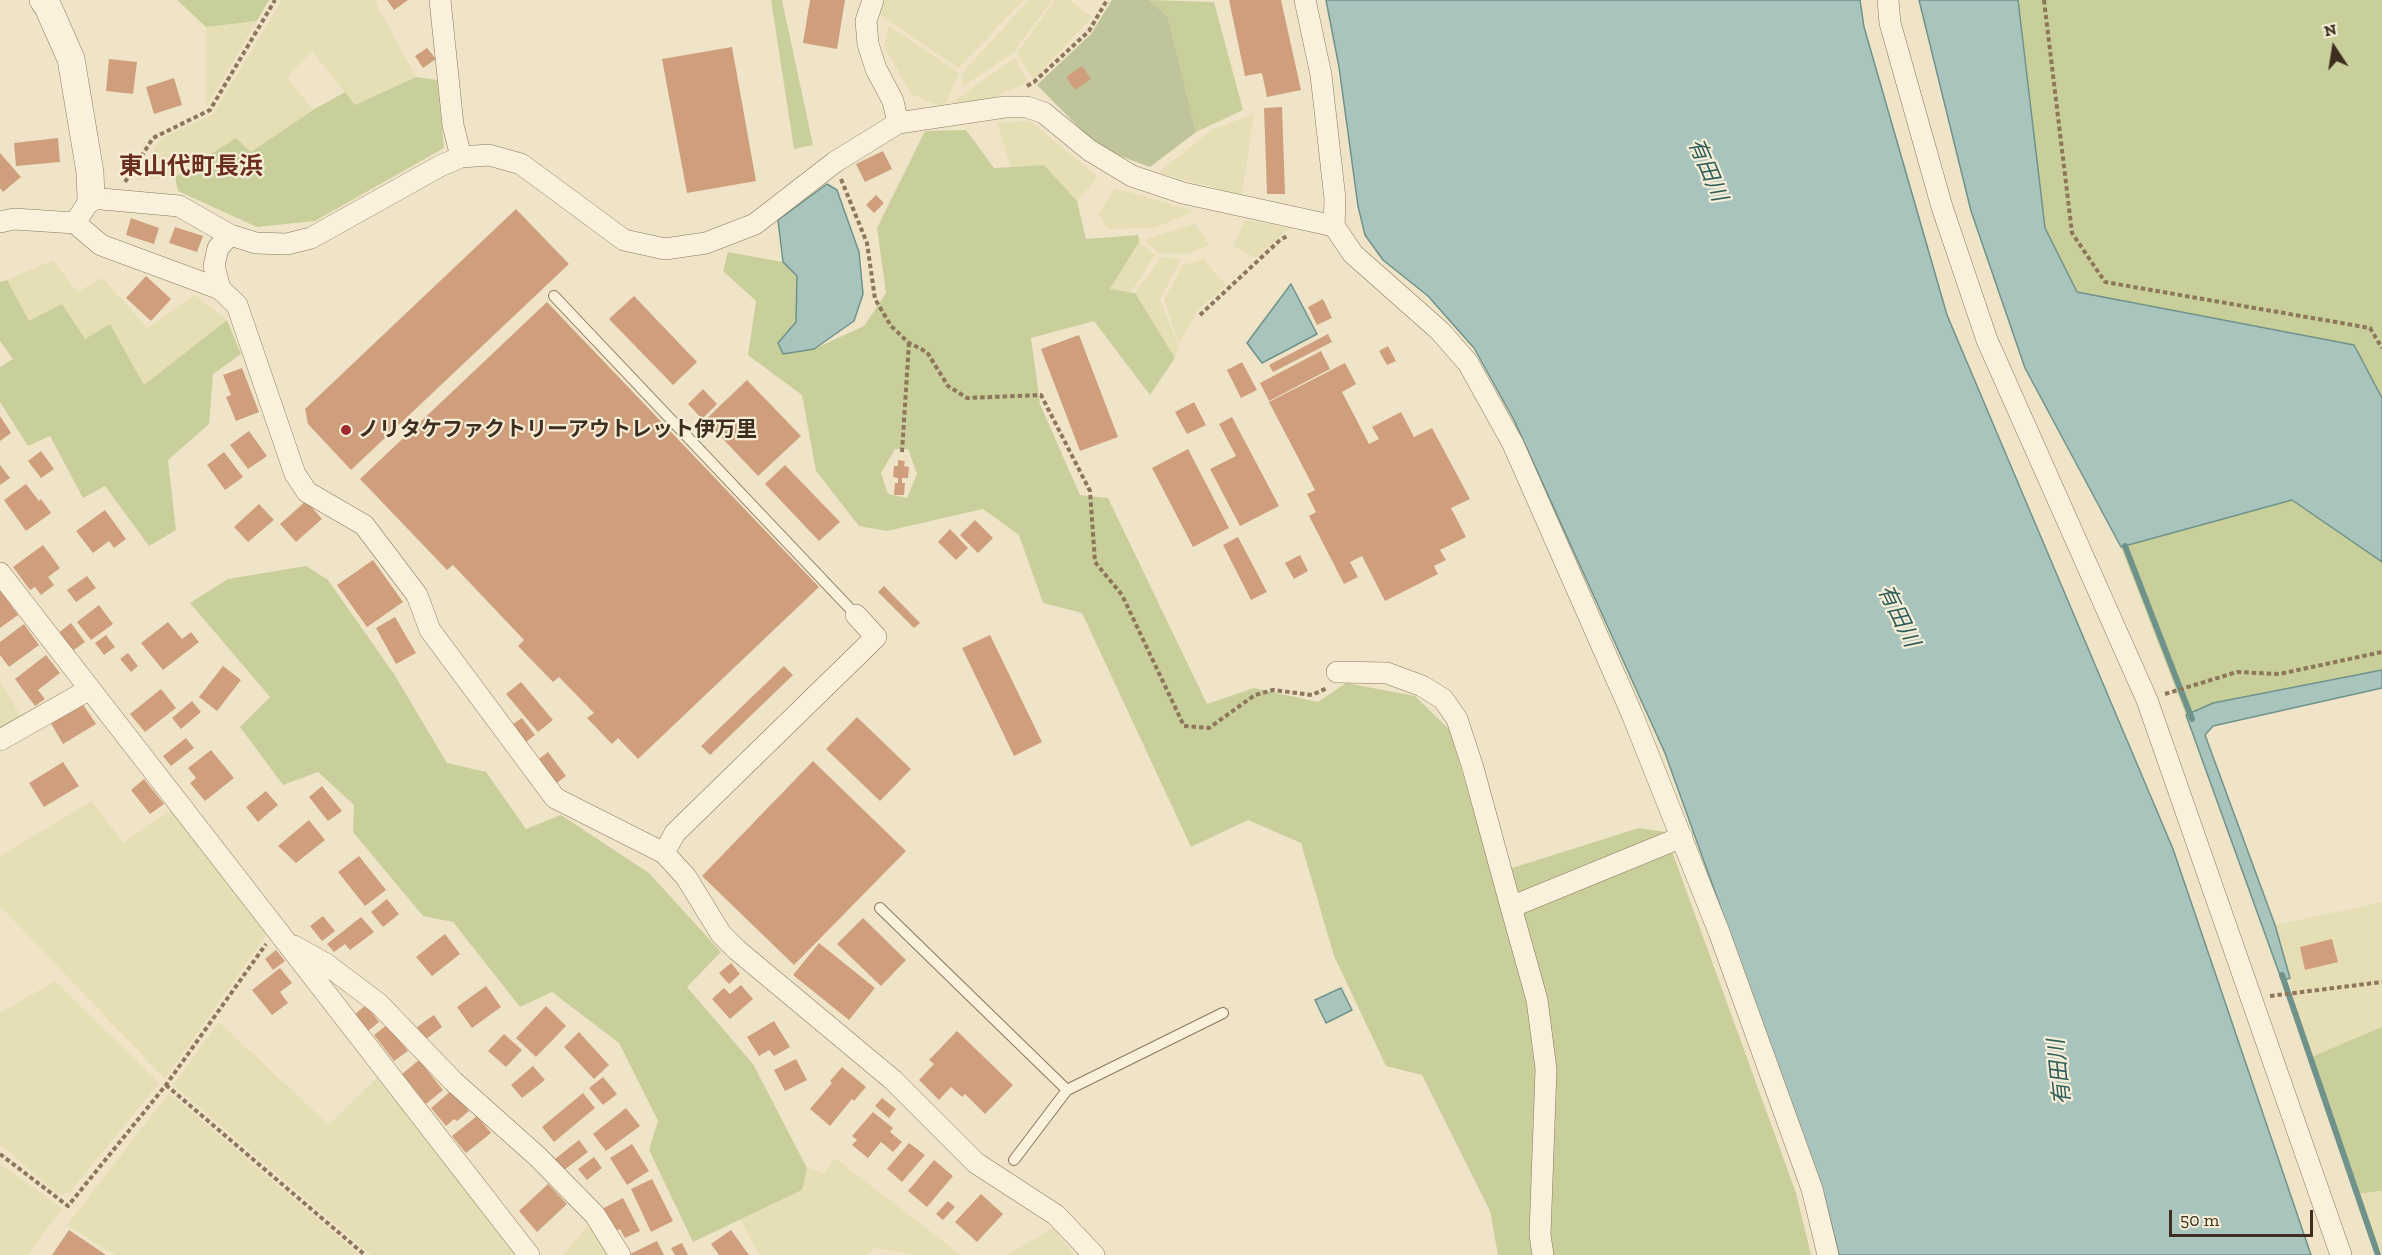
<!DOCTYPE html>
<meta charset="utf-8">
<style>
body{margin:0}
#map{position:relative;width:2382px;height:1255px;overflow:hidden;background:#f0e4c8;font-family:"Zilla Slab",serif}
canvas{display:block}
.north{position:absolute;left:2304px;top:18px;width:60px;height:60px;-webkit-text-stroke:4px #f7eed8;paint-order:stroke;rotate:348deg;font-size:16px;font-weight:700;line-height:24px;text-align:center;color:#3d2e20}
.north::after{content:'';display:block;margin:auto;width:21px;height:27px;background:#3d2e20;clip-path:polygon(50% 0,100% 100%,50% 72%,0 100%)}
.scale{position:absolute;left:2169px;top:1210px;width:144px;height:27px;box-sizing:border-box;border:3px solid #3d2e20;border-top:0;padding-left:8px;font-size:18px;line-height:21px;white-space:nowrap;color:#3d2e20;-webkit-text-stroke:4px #f7eed8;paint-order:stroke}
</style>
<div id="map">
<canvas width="2382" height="1255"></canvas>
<div class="north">N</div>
<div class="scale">50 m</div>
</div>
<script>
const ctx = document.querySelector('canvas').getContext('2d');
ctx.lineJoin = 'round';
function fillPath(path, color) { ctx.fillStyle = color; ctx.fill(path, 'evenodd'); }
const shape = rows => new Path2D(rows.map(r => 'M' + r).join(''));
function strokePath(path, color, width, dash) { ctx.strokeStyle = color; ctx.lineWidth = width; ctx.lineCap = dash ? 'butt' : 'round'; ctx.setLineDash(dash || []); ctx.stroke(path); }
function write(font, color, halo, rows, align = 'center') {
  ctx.font = font + ' "Zilla Slab","Noto Sans JP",serif'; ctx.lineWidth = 4.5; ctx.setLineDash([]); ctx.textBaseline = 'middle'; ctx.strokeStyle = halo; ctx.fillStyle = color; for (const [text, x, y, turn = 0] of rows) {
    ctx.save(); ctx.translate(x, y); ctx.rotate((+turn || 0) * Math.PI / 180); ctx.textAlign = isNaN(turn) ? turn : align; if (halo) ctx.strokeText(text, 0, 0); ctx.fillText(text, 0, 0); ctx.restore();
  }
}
fillPath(shape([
 [282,0,374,0,416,77,355,105,312,51,287,77,313,110,251,152,236,138,175,177,137,180,160,139,213,114],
 [883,0,1024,0,958,68,880,15],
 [1029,0,1052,0,1014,52,962,87,963,72],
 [1055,0,1069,0,1092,17,1033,80,1017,53],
 [257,21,206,108,206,27],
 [889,26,959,73,944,108,911,94,884,46],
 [1015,58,1028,82,986,101,951,103],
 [1254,114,1242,195,1158,173,1213,129],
 [1030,121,1098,177,1077,201,1044,165,1011,167,997,123],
 [1115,188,1195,211,1154,228,1109,229,1098,214],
 [1245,220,1290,228,1256,258,1233,246],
 [1195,224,1209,245,1187,254,1159,253,1144,240],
 [1139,242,1155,255,1131,292,1110,290],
 [1161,257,1181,259,1160,300,1179,347,1175,358,1135,293],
 [1203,259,1226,285,1197,311,1179,344,1164,299,1183,265],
 [53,260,77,292,102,278,148,328,195,295,227,320,144,386,110,324,85,339,29,321,7,280],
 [0,681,23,720,0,734],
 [92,801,123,843,173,809,269,931,165,1079,0,906,0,856],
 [2382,902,2382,1027,2309,1058,2275,925],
 [55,981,159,1083,70,1192,58,1195,0,1144,0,1013],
 [219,1022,329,1125,377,1078,519,1255,371,1255,173,1085],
 [169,1093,360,1255,115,1255,67,1225],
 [835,1158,961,1255,914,1255,875,1248,866,1255,760,1255,740,1220,802,1190,807,1168,824,1173],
 [0,1164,62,1208,28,1255,0,1255],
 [2382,1191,2382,1255,2378,1255,2356,1194],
 [592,1221,613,1255,563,1255],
 [1053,1228,1074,1255,1007,1255]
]), '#e6deb5');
fillPath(shape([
 [177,0,269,0,257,21,206,27],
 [771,0,782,0,813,145,794,149],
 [1149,0,1214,2,1243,110,1196,132,1168,17],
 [2018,0,2382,0,2382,398,2354,345,2077,292,2045,228],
 [416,77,437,80,444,148,315,221,257,227,178,191,175,177,236,138,251,152,313,110,345,92,355,105],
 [966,130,994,168,1044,165,1077,201,1086,239,1138,235,1139,242,1110,289,1135,293,1175,358,1150,395,1094,321,1031,338,1040,404,1080,495,1108,498,1207,704,1254,688,1318,702,1346,683,1415,696,1449,729,1493,874,1639,828,1665,832,1796,1193,1811,1255,1498,1255,1490,1211,1422,1075,1386,1066,1334,956,1301,843,1248,820,1191,847,1082,613,1043,603,1019,535,983,509,887,531,859,526,816,471,802,395,748,355,756,301,723,271,728,252,783,262,797,276,796,322,778,343,783,354,814,349,864,326,886,293,877,228,925,131],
 [895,449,908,449,917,474,907,498,888,494,881,473],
 [7,280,29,321,62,304,85,339,110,324,144,385,227,320,241,354,213,374,209,424,168,460,176,530,149,546,105,486,83,498,50,436,28,446,0,402,0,367,13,359,0,341,0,282],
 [2292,500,2382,562,2382,670,2213,703,2186,715,2121,547],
 [306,566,328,580,394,674,447,763,486,772,526,829,561,815,649,873,721,952,687,987,753,1064,807,1168,802,1190,693,1242,649,1150,658,1121,619,1043,552,992,520,1007,453,922,423,916,353,832,354,805,318,772,283,785,240,727,270,697,190,603,228,579],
 [2382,1027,2382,1191,2356,1194,2309,1058]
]), '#c9cf9b');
fillPath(shape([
 [1112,0,1149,0,1168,17,1196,132,1150,167,1099,148,1037,85,1091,34]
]), '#bfc49a');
const water = shape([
 [1326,0,1860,0,1864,27,1947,315,2173,849,2311,1255,1839,1255,1824,1195,1665,753,1514,420,1474,348,1428,296,1383,260,1365,235,1358,206,1339,67,1326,0],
 [1919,0,2018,0,2045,228,2077,292,2354,345,2382,398,2382,562,2292,500,2121,547,2025,368,1971,211,1919,0],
 [827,184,837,190,859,252,863,294,854,321,814,349,783,354,778,343,796,322,797,276,783,262,778,220,827,184],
 [1291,284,1317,334,1262,363,1247,343,1291,284],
 [2382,670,2382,688,2213,726,2205,735,2275,925,2290,978,2282,981,2186,715,2213,703,2382,670],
 [1341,988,1352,1010,1326,1023,1315,1000,1341,988]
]);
fillPath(water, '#a9c4bc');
strokePath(water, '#6f938a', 1.5);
strokePath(shape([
 [2125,546,2192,719],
 [2282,975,2378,1255]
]), '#6f938a', 6);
fillPath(shape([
 [387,0,408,0,394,10],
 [810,0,845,0,837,49,803,43],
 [1229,0,1281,0,1301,90,1267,97,1262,73,1245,76],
 [732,47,756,181,687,193,662,59],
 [427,48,436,59,423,68,415,56],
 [109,59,137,62,133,94,106,91],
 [1082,66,1091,79,1075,90,1066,77],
 [174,78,182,105,154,114,146,87],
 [1282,107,1285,194,1267,194,1264,108],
 [58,138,60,162,16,166,14,143],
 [883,151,892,169,865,182,856,164],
 [0,153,21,177,3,192,0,188],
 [876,195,884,203,874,213,866,205],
 [516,209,569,264,351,470,308,424,305,409],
 [131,218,159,228,154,244,126,235],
 [175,227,203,236,197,252,169,243],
 [146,276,171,299,151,321,126,298],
 [634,296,697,362,673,385,609,319],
 [1323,299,1332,318,1317,325,1308,307],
 [547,302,819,587,638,759,618,738,612,744,587,718,594,713,559,677,553,682,518,646,524,640,453,565,447,570,360,479],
 [1328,334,1332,342,1273,372,1269,365],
 [1079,335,1118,437,1080,451,1041,349],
 [1388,346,1396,361,1387,365,1379,351],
 [1321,351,1330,369,1269,401,1260,383],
 [1242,362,1257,390,1241,398,1227,370],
 [1345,363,1356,384,1342,392,1369,444,1379,439,1372,427,1401,412,1414,437,1432,428,1470,499,1451,508,1466,537,1440,550,1446,560,1434,566,1438,574,1385,601,1362,556,1350,562,1358,577,1344,584,1309,516,1316,512,1307,494,1315,490,1269,402],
 [242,368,259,412,236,421,226,397,231,395,223,375],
 [747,380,801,436,758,476,705,420],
 [703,389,717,404,702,419,688,404],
 [1194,402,1206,425,1187,434,1175,412],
 [0,416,11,433,0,441],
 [1232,417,1279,506,1240,526,1210,469,1236,456,1219,424],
 [249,431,267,456,248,469,230,445],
 [1188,449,1229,528,1193,547,1152,468],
 [41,451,54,469,41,478,28,461],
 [224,452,243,477,225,490,207,465],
 [898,460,905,461,904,466,909,467,908,478,902,478,902,483,905,483,904,495,894,495,895,483,898,483,898,478,893,477,894,466,898,466],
 [0,465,10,478,0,485],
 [785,465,840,522,819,541,765,484],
 [26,484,39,501,41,499,51,513,26,531,4,500],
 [306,501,322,519,296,542,280,524],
 [259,504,274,520,248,542,234,527],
 [105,510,126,539,114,548,109,541,93,553,76,531],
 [975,520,993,538,978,553,960,535],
 [950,529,968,548,956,560,938,542],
 [1238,537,1267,592,1251,600,1223,545],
 [43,545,60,568,48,577,54,585,41,595,35,587,30,590,13,567],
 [1300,555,1308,571,1294,579,1285,563],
 [373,560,403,602,367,627,337,585],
 [87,576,96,588,76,602,67,590],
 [884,586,920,623,914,628,878,592],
 [0,590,18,615,0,628],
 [99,605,113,624,91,640,77,622],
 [395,617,416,653,396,664,376,628],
 [168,622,182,639,191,632,199,642,163,670,141,643],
 [71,623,85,642,71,652,57,634],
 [24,624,39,645,9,667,0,655,0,642],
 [106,635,115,647,104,655,95,643],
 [990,635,1042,742,1014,756,962,648],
 [128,653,138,666,131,672,120,659],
 [46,655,60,673,38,690,45,699,35,706,15,679],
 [223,666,241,680,217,711,199,697],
 [784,666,793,675,710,755,701,746],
 [521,682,553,720,538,732,506,694],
 [161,689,176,708,145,732,130,714],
 [192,701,201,712,181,729,172,718],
 [82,703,96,724,63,744,50,722],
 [857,717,911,769,880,801,826,749],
 [522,718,535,735,526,742,513,724],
 [186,738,194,748,171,766,163,756],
 [211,750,234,778,205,801,190,783,196,778,188,768],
 [548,752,566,776,557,783,539,759],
 [813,761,906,851,794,965,702,876],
 [63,762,79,786,44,807,29,783],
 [144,779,164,804,150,814,131,790],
 [322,786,342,811,328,821,309,797],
 [266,791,278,805,258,822,246,807],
 [309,820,325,840,296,863,278,846],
 [359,856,386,890,365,906,338,872],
 [387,899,399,914,383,927,371,912],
 [323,916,335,931,322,941,310,926],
 [361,917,374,932,350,950,345,944,334,952,327,944],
 [863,918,906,960,881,986,837,944],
 [445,934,460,954,432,976,416,957],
 [2332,939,2338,962,2305,970,2300,947],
 [819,943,875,988,849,1020,793,975],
 [276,950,285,961,273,970,265,959],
 [731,963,740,974,729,984,719,973],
 [280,968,292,983,280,992,288,1003,272,1015,252,990],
 [741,985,753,999,730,1019,712,999,724,988,730,994],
 [486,986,501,1007,472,1028,457,1007],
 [366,1005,379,1022,368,1031,355,1014],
 [546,1006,566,1026,536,1057,516,1038],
 [434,1015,442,1027,426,1039,417,1027],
 [774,1021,790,1047,774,1056,769,1050,759,1056,747,1037],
 [387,1025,408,1051,394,1061,374,1035],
 [957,1031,1013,1085,985,1114,965,1094,962,1097,951,1087,939,1100,919,1080,934,1064,929,1060],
 [579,1032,609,1065,594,1079,564,1047],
 [504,1034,522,1050,506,1067,488,1051],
 [796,1059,807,1080,785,1091,774,1070],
 [419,1060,443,1090,426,1104,402,1074],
 [533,1066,545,1080,522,1098,511,1085],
 [842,1067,866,1087,854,1101,852,1099,830,1126,810,1109,832,1083,830,1081],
 [603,1077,617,1094,603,1105,589,1088],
 [451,1091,469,1111,457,1121,454,1119,446,1126,431,1108],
 [583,1093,595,1108,554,1142,542,1127],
 [882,1098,896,1109,889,1118,875,1106],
 [626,1108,640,1126,606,1151,593,1134],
 [873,1112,893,1128,890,1132,902,1142,893,1152,881,1142,868,1158,852,1145,857,1140,852,1136],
 [477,1116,491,1133,466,1153,452,1136],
 [579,1140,588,1152,564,1170,555,1159],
 [909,1143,925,1155,902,1182,887,1169],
 [632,1144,649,1171,627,1185,610,1158],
 [594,1157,602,1168,587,1180,578,1169],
 [934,1160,953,1176,927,1207,908,1191],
 [652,1179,673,1221,651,1232,631,1189],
 [548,1184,567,1204,537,1232,519,1211],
 [981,1194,1003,1214,977,1242,955,1222],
 [623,1198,640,1231,625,1238,620,1229,613,1232,602,1209],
 [948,1201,955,1207,943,1220,936,1214],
 [69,1230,106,1255,52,1255],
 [731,1230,749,1255,719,1255,711,1244],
 [657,1241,664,1255,628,1255],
 [682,1243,688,1255,675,1255,671,1248]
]), '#cf9f7d');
const service = shape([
 [554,296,856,615],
 [880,908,1067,1090],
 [1014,1160,1067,1090,1223,1013]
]);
const minor = shape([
 [440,0,453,125,461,157],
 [873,0,866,21,868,44,876,69,893,101,898,123],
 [1305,0,1321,75,1335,199,1334,226,1353,254,1440,331,1468,363,1513,444,1632,714,1719,932,1812,1189,1828,1255],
 [1888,0,1890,23,1942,207,1987,340,2147,700,2341,1255],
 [0,222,14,219,75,223,101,245,220,289,237,305,295,474,307,492,364,525,417,595,430,630,555,798,664,853,686,877,721,934,737,950,893,1080,976,1163,1056,1215,1094,1255],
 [75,223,91,198,179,206,230,235,256,243,287,244,311,238,440,166,461,157,489,155,521,164,624,240,665,249,706,243,755,224,835,162,898,123,1005,107,1027,107,1044,113,1089,150,1132,176,1183,193,1334,226],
 [220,289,214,266,218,248,230,235],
 [0,573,529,1255],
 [1337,672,1387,673,1422,686,1443,699,1457,719,1473,768,1511,907],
 [0,740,90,689],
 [664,853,675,833,876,637,856,615],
 [294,946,326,964,379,1004,454,1082,538,1157,595,1215,620,1255],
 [1543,1255,1540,1235,1546,1069,1537,1000,1511,907,1682,837]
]);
const tertiary = shape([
 [43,0,48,7,71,59,90,172,91,198]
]);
strokePath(service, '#8d765c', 12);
strokePath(minor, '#8d765c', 22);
strokePath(tertiary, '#8d765c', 28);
strokePath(shape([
 [2044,0,2072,233,2105,282,2370,328,2382,348],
 [1027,86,1034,82,1089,31,1107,0],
 [841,179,867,243,875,299,891,326,909,343,927,352,948,386,967,398,1041,395,1090,491,1095,562,1122,595,1184,726,1209,728,1255,695,1273,690,1312,695,1327,688],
 [125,182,153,138,210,110,275,0],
 [1200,315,1280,240,1289,235],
 [902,452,909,343],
 [2165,694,2237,672,2279,674,2382,652],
 [2270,996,2382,982],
 [166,1085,365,1255],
 [0,1154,68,1206,166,1085,266,944]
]), '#8d765c', 4, [4.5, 3]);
strokePath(service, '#faf1dc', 10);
strokePath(minor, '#faf1dc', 21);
strokePath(tertiary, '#faf1dc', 27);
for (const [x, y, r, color] of [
 [346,430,6,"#9e2a2b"]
]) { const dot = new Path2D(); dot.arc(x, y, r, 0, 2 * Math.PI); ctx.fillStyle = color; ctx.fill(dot); strokePath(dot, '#f7eed8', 2); }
write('bold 21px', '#3d2e20', '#f7eed8', [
 ["ノリタケファクトリーアウトレット伊万里",358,430]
], 'left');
write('italic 22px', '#2f5d5a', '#f7eed8', [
 ["有田川",1707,170,67],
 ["有田川",1898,616,64],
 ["有田川",2060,1072,-96]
]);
write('bold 24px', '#6b2e1e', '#f7eed8', [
 ["東山代町長浜",191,167]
]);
</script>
